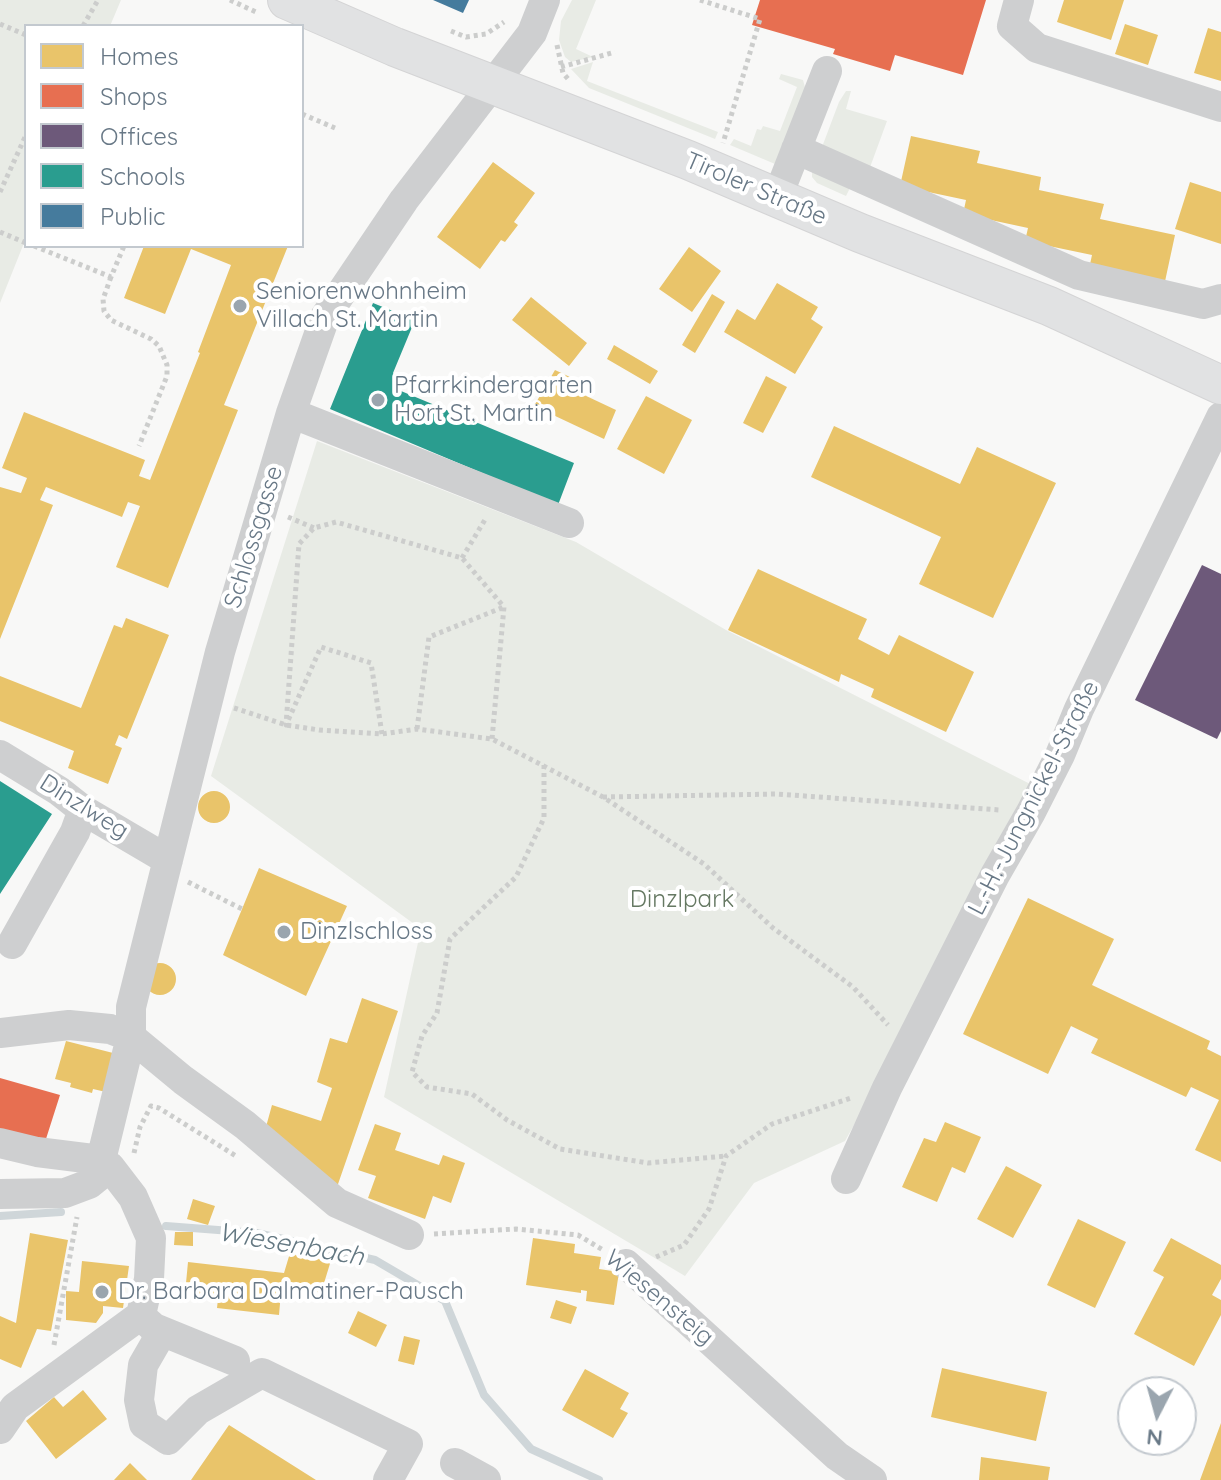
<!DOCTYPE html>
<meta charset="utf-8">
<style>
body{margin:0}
#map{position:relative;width:1221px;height:1480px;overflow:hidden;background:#f8f8f7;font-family:Quicksand,sans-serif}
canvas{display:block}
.legend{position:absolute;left:24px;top:24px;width:280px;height:224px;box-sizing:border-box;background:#fff;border:2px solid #c3c9cf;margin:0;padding:10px 14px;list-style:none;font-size:24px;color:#687886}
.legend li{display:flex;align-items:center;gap:16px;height:40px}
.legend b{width:40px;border:2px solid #c3c9cf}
.north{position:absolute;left:1117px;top:1376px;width:80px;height:80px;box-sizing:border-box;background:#fff;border:2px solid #c3c9cf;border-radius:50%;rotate:186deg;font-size:22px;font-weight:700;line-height:32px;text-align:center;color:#687886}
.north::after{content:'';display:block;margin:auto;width:28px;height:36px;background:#9aa5ae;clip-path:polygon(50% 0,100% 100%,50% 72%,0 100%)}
</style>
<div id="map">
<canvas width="1221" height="1480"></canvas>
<ul class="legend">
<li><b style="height:22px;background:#e9c46a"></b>Homes</li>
<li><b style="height:22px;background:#e76f51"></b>Shops</li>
<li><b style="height:22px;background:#6d597a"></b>Offices</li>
<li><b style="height:22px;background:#2a9d8f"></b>Schools</li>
<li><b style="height:22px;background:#457b9d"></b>Public</li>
</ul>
<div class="north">N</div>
</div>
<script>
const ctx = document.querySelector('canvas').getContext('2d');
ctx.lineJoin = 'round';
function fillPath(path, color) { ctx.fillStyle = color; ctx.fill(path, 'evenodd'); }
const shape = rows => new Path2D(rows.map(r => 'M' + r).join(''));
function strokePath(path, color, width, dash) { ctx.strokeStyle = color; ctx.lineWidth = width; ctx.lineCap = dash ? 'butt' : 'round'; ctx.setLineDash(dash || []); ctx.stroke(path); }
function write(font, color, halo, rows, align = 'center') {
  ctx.font = font + ' Quicksand,sans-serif'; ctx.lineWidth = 8; ctx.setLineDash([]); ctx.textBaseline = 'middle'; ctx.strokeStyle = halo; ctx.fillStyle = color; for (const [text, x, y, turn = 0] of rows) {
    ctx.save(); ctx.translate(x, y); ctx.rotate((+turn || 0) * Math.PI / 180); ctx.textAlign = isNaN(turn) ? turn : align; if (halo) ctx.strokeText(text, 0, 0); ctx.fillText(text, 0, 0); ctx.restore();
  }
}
fillPath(shape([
 [0,0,121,0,110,26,26,26,26,238,0,303],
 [572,0,596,0,576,49,593,57,571,62,565,57,559,40,561,21],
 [593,62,587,81,718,132,715,139,589,88,571,69],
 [781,74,803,80,806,91,775,164,730,145,734,139,751,146,757,129,761,130,763,126,780,131,797,87,779,79],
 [846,91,851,91,846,109,887,121,869,170,822,147,839,102],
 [812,171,853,182,846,196,817,183,812,177],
 [317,441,576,542,726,630,1042,790,845,1141,754,1183,685,1276,384,1097,421,929,211,776]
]), '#e8ebe5');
fillPath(shape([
 [1064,0,1124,0,1111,40,1057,22],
 [1125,24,1158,35,1148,65,1115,54],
 [1208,28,1221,32,1221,81,1194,73],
 [911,136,980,151,977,163,1041,177,1039,190,1104,204,1100,219,1175,235,1164,286,1089,269,1092,255,1025,241,1028,228,963,214,966,200,900,186],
 [493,162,535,193,514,222,518,225,505,242,501,240,480,269,437,237],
 [1190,182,1221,192,1221,244,1175,229],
 [144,246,288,246,224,405,238,410,168,588,116,567,140,506,128,502,122,517,46,487,40,500,53,505,0,639,0,487,21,493,27,478,2,468,24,412,145,460,139,476,150,480,200,353,198,352,231,265,191,249,165,314,124,298],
 [689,247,721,271,692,312,659,289],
 [777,283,818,307,811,319,823,327,795,374,724,332,737,309,755,320],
 [712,294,725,302,695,353,682,345],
 [531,297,587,343,569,366,512,320],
 [614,345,658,371,650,384,607,359],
 [555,370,587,385,582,394,616,410,604,439,534,406],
 [766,376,787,387,763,433,743,423],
 [646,396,692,420,664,474,617,449],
 [834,426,960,484,977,447,1056,483,993,618,919,584,941,537,811,477],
 [758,569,867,619,858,639,889,655,899,635,974,672,946,732,871,697,874,689,841,674,839,682,728,630],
 [126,618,169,635,127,739,119,735,115,745,122,748,108,784,68,768,74,751,0,721,0,676,81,708,114,625,122,628],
 '198 807a16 16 0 1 1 32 0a16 16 0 1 1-32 0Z',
 [259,868,347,906,306,996,223,955],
 [1028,898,1114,939,1092,985,1210,1041,1207,1049,1221,1056,1221,1162,1195,1150,1219,1100,1191,1087,1186,1097,1091,1053,1098,1039,1071,1026,1048,1074,963,1034],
 '144 979a16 16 0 1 1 32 0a16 16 0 1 1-32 0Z',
 [362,998,398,1011,337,1187,264,1134,272,1105,321,1121,332,1088,317,1082,330,1038,347,1043],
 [66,1041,117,1054,106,1092,93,1089,92,1093,70,1087,71,1083,55,1079],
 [945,1122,981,1137,965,1173,952,1167,937,1202,902,1187,924,1138,936,1142],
 [375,1124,401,1133,395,1150,439,1165,443,1155,465,1163,451,1203,433,1196,425,1219,368,1198,376,1176,358,1170],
 [1006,1166,1042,1185,1013,1238,977,1219],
 [193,1199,215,1206,208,1225,187,1219],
 [1078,1219,1126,1242,1095,1308,1047,1285],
 [175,1232,193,1232,193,1246,174,1245],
 [30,1233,68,1240,51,1331,37,1329,21,1368,0,1359,0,1316,16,1323],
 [533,1238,575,1244,574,1253,601,1257,599,1269,619,1272,614,1305,586,1301,587,1291,581,1290,581,1293,526,1285],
 [1171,1238,1221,1265,1221,1279,1212,1295,1221,1300,1221,1315,1194,1366,1134,1334,1164,1277,1153,1271],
 [305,1248,332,1257,321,1293,282,1281,279,1315,217,1308,218,1299,198,1297,200,1285,186,1283,188,1262,284,1273,290,1253,303,1257],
 [82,1261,129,1266,123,1308,103,1306,103,1313,96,1323,66,1320,66,1291,79,1292],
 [556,1300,577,1307,571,1324,550,1318],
 [358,1311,387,1325,376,1347,348,1333],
 [404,1336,420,1340,414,1365,398,1361],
 [942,1368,1047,1392,1036,1441,931,1417],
 [585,1369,629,1393,620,1409,628,1413,613,1438,562,1410],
 [83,1390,107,1419,56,1459,26,1421,54,1397,63,1407],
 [1221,1423,1221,1480,1200,1480],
 [229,1425,316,1480,191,1480],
 [981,1457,1050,1467,1048,1480,979,1480],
 [130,1463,147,1480,114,1480]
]), '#e9c46a');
fillPath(shape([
 [760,0,986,0,963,75,895,55,890,71,833,54,835,49,752,25],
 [0,1078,60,1095,45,1142,0,1129]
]), '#e76f51');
fillPath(shape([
 [1202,565,1221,574,1221,731,1217,739,1135,700]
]), '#6d597a');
fillPath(shape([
 [373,303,415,320,393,373,401,391,574,463,558,505,330,409],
 [0,781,52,814,0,894]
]), '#2a9d8f');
fillPath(shape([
 [433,0,469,0,463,13]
]), '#457b9d');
strokePath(shape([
 [0,1216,61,1212],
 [166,1226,257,1233,375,1260,445,1301,484,1395,531,1449,599,1480]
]), '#cfd6d9', 8);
const major = shape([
 [287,0,395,47,688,160,860,233,1049,306,1221,385]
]);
strokePath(major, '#d4d4d5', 40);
strokePath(shape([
 [230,0,258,13],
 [700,0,760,19,723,143],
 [0,24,26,35],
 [83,26,98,0],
 [451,31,466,37,486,34,504,22],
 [557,45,563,73,569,80],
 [561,67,615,52],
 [302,114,335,128],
 [0,192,26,135],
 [0,232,26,243],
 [34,246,111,277,124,246],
 [111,277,103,299,104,311,111,320,151,339,159,346,167,365,167,376,139,446],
 [288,517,314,528],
 [462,558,486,518],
 [234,708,286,725,319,730,382,734,417,729,492,739,603,797,704,864,773,928,853,987,888,1025],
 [417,729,429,637,504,607],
 [382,734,371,663,321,647,286,725,299,544,314,528,336,522,462,558,504,607,492,739],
 [544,765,544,818,516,877,450,939,437,1013,422,1036,412,1072,427,1087,472,1094,507,1120,560,1149,648,1163,726,1156],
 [603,797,777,794,1000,810],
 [188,882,242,909],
 [134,1153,140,1127,151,1106,159,1108,236,1156],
 [434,1234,516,1229,578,1235,603,1250],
 [656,1257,684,1245,709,1209,726,1156,772,1124,851,1098],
 [54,1345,77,1217]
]), '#cccdcc', 5, [4, 4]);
strokePath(shape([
 [1019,0,1012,26,1037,48,1221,107],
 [796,149,1079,275,1203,304,1221,299],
 [777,198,827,71],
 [291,413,569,523],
 [0,755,59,791,83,810,168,860],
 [12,944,75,832,83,810],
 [0,1033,69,1025,110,1029,131,1037,183,1080,245,1125,337,1203,409,1235],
 [0,1143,37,1152,101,1160,110,1167,133,1197,151,1238,149,1279,141,1315,15,1407,0,1429],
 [101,1160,131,1037,131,1007,220,652,291,413,325,317,404,200,532,33,545,0],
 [846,1179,887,1088,995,875,1031,812,1060,755,1079,709,1221,417],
 [0,1194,65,1193,89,1184,110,1167],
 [626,1264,837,1456,872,1480],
 [145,1320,154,1328,235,1361],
 [154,1328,158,1339,143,1365,139,1400,144,1424,168,1440,198,1410,262,1373,408,1444,388,1480],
 [455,1463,486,1480]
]), '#cecfd0', 30);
strokePath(major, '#e1e2e3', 38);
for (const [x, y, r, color] of [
 [240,306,8,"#9aa5ae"],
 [378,400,8,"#9aa5ae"],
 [284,932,8,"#9aa5ae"],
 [102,1292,8,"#9aa5ae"]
]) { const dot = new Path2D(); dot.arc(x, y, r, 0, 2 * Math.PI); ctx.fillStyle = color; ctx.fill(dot); strokePath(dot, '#fff', 3); }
write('24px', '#687886', '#fff', [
 ["Tiroler Straße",756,189,23],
 ["Schlossgasse",254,537,-73],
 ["L.-H.-Jungnickel-Straße",1034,798,-63],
 ["Dinzlweg",84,807,32],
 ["Wiesensteig",659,1298,40]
]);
write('24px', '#687886', '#fff', [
 ["Seniorenwohnheim",256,292],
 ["Villach St. Martin",256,320],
 ["Pfarrkindergarten",394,386],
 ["Hort St. Martin",394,414],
 ["Dinzlschloss",300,932],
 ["Dr. Barbara Dalmatiner-Pausch",118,1292]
], 'left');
write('24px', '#667963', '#fff', [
 ["Dinzlpark",682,900]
]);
write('italic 26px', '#647882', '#fff', [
 ["Wiesenbach",291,1245,10]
]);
</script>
